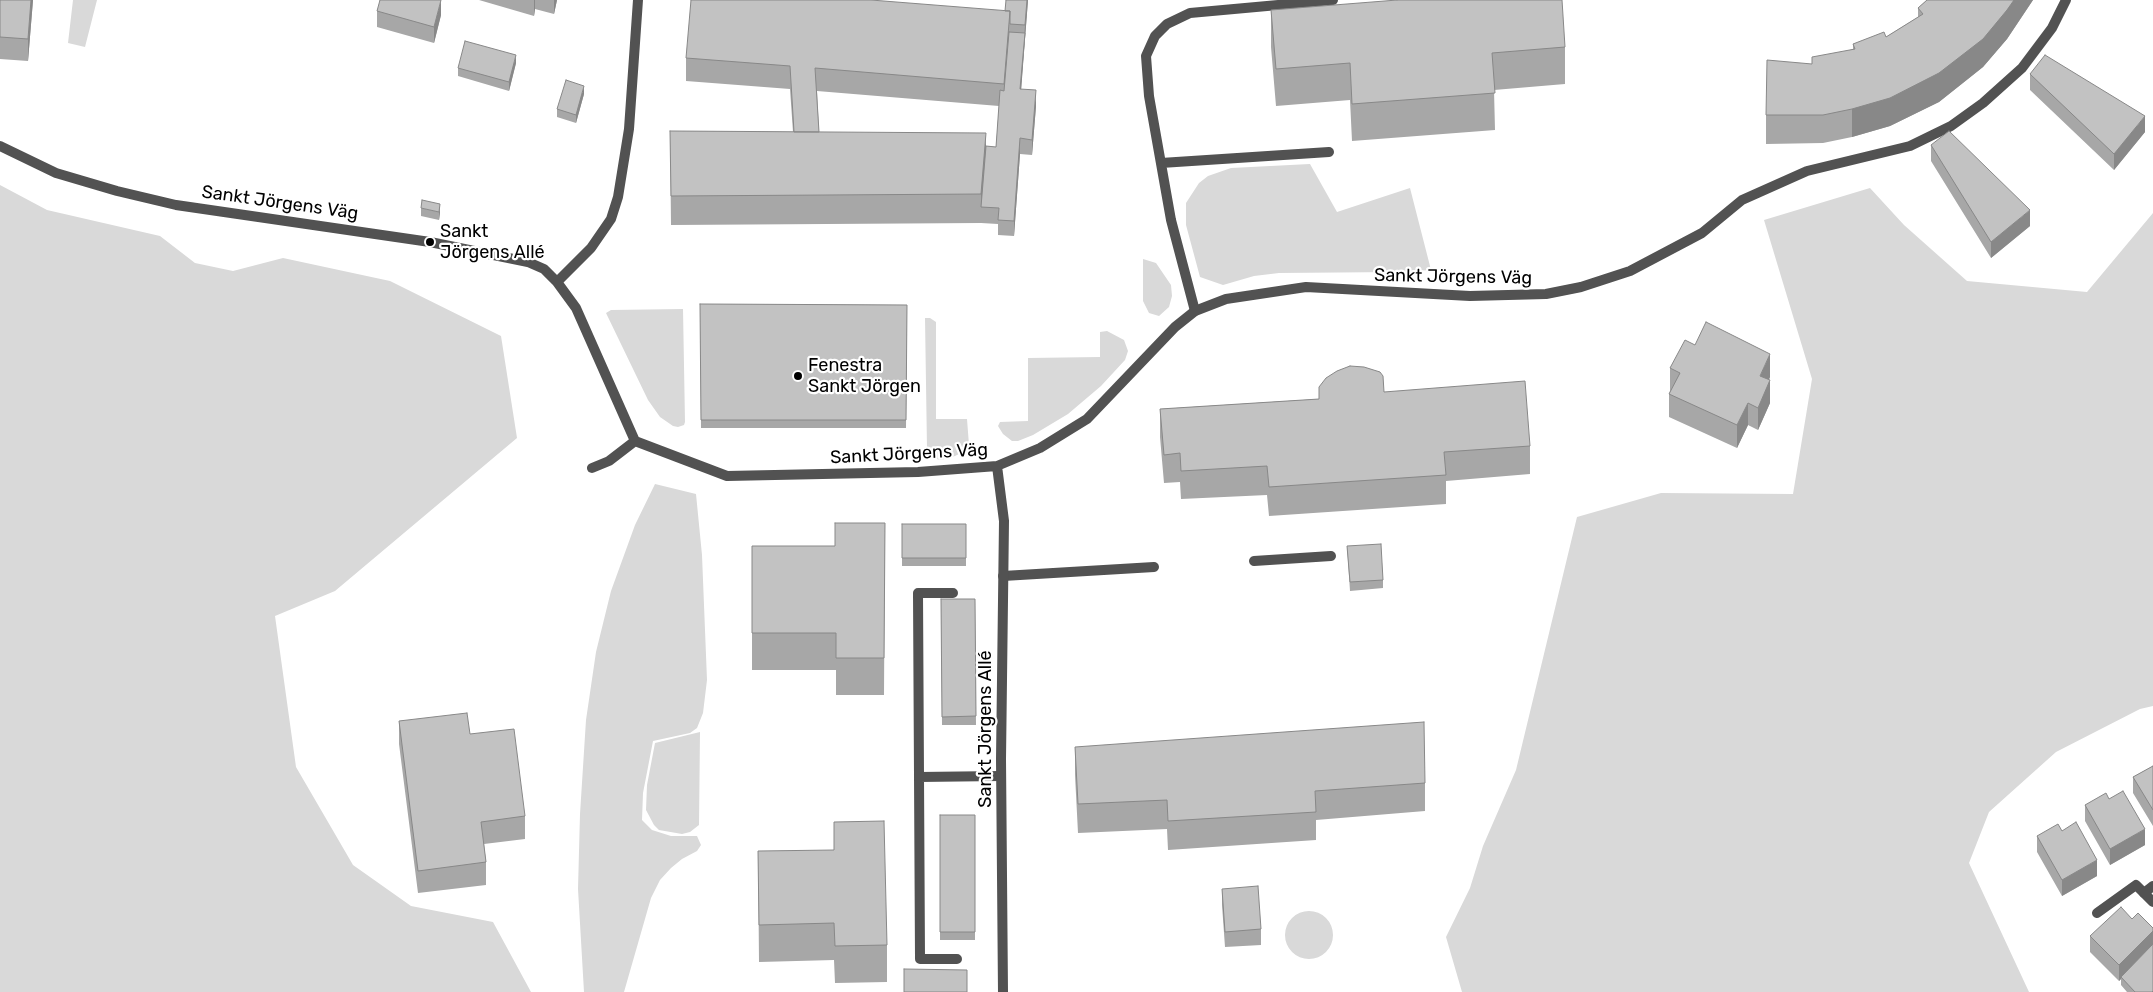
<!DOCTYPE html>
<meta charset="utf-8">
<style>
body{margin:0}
canvas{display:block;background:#fff}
</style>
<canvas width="2153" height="992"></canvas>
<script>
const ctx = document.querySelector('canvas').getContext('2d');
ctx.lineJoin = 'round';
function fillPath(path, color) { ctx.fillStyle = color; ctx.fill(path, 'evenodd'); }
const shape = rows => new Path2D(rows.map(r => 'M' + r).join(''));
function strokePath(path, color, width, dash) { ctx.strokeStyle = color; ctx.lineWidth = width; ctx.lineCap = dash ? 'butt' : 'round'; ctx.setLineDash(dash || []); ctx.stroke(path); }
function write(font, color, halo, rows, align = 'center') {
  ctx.font = font + ' Rubik,sans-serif'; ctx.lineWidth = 4.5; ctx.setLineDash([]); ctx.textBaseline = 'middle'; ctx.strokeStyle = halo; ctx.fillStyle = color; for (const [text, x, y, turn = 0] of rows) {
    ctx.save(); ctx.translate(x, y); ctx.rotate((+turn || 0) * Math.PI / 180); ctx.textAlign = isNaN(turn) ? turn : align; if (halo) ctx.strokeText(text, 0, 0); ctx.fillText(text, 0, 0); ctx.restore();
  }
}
fillPath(shape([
 [73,0,97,0,85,47,68,43],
 [1310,164,1337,212,1410,188,1431,270,1397,272,1279,273,1254,276,1223,285,1200,277,1186,225,1186,203,1199,183,1208,176,1231,168],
 [0,185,47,210,160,236,195,263,233,271,283,258,390,281,501,336,517,438,335,591,275,616,296,767,353,865,411,906,493,922,531,992,0,992],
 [1870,188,1904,225,1967,281,2087,292,2153,213,2153,706,2140,709,2056,752,1989,812,1969,863,2029,992,1462,992,1446,937,1470,888,1483,846,1516,770,1577,517,1661,493,1793,494,1812,379,1764,220],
 [1143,259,1156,263,1171,285,1172,296,1169,307,1159,316,1149,313,1143,301],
 [683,309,685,422,684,425,678,427,673,426,660,417,648,400,606,313,611,310],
 [925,318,930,318,936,322,936,419,967,419,969,445,965,451,955,456,941,460,932,458,927,449],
 [1107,331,1124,340,1128,351,1125,360,1101,386,1068,414,1033,435,1018,441,1012,441,1003,434,998,426,1000,422,1028,421,1028,358,1100,357,1100,332],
 [655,484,696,494,702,555,707,680,703,713,697,728,690,733,653,741,643,793,642,820,652,830,671,836,697,836,701,845,697,851,682,859,671,868,660,880,651,898,624,992,584,992,578,889,580,814,586,720,596,652,611,591,635,525],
 [700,732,699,825,690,832,682,834,659,830,654,825,646,810,647,785,655,743],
 '1285 935a24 24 0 1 1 48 0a24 24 0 1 1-48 0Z'
]), '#d9d9d9');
strokePath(shape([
 [1161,163,1329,152],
 [1195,311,1171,220,1149,96,1146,56,1155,36,1167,24,1190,13,1333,0],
 [1254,561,1331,556],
 [1003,576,1154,567],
 [953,593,918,593,920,959,957,959],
 [919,777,1001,776],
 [2097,913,2136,885,2144,893]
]), '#525252', 10);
strokePath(shape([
 [0,146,56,173,117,191,176,205,430,242,528,262,544,269,557,282,576,308,635,441,727,476,918,472,997,466,1040,448,1087,419,1175,327,1195,311,1226,299,1306,287,1470,296,1546,294,1581,287,1630,271,1702,233,1742,200,1807,171,1910,146,1951,126,1983,103,2022,68,2052,28,2066,0],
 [557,282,591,248,611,219,618,197,629,129,638,0],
 [997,466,1004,521,1001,759,1003,992],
 [592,468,609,461,635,441],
 [2153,886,2144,893,2153,902]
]), '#525252', 10);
fillPath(shape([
 [0,0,33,0,28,61,0,59],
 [479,0,557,0,554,14,535,9,534,16],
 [1028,0,1021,89,1036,106,1032,155,1020,154,1014,236,998,235,998,224,981,223,671,225,670,131,793,132,790,89,686,81,686,58,1005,11],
 [817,91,999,106,996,147,819,132],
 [1927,0,2033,0,2007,39,1983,67,1939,102,1890,126,1852,137,1823,143,1766,144,1766,115,1812,64,1853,49,1853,44,1886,37,1918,17,1918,8],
 [1271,10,1565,47,1565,84,1494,90,1495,130,1352,141,1350,100,1276,106,1271,47],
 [377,11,441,15,434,43,377,27],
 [516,63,509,91,458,76,458,68],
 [2030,74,2145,132,2114,170,2030,90],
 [584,94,576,123,557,117,557,109],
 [1931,145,2030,226,1991,258,1931,161],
 [421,208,440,212,439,220,421,216],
 [700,304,907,305,906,428,701,428],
 [1670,368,1770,377,1769,380,1770,403,1758,430,1748,425,1737,448,1669,417,1669,394,1670,391],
 [1384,392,1530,446,1530,474,1446,481,1446,504,1269,516,1267,495,1181,499,1180,482,1164,483,1160,437,1160,409,1319,399],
 [885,523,884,695,836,695,836,670,752,670,752,546,835,546],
 [902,524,966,524,966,566,902,566],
 [1347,546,1383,580,1383,588,1350,591],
 [941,599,975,599,976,725,942,725],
 [399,721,470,734,525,816,525,839,484,844,486,862,486,885,418,893,399,744],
 [1075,747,1425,783,1425,811,1316,820,1316,840,1168,850,1167,829,1078,833,1075,775],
 [2153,766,2153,826,2133,793,2133,777],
 [2109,799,2145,845,2110,865,2085,821,2085,805],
 [940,815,975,815,975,940,940,940],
 [2062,831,2097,876,2062,896,2037,852,2037,836],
 [758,851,887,945,887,982,835,983,834,960,759,962],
 [1222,889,1261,929,1261,945,1225,947,1222,905],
 [2132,919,2153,992,2127,992,2121,985,2121,979,2119,981,2090,952,2090,936]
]), '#a7a7a7');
fillPath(shape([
 [31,0,33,0,28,61,28,39],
 [441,0,441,15,434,43,434,27],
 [534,0,535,0,535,9,534,16],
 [554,0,557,0,554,14],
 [1027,0,1028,0,1020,105,1020,89],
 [2014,0,2033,0,2007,39,1983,67,1939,102,1890,126,1852,137,1852,109],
 [516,55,516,63,509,91,509,82],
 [584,86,584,94,576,123,576,115],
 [1036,90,1036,106,1032,155,1032,140],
 [2145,116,2145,132,2114,170,2114,154],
 [986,133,986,162,981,207,981,223,981,194],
 [1020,138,1020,154,1014,236,1014,221],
 [440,204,440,212,439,220,439,212],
 [2030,210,2030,226,1991,258,1991,242],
 [1770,354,1770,377,1760,398,1760,376],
 [1770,380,1770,403,1758,430,1758,408],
 [1748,403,1748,425,1737,448,1737,425],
 [2145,829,2145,845,2110,865,2110,849],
 [2097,860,2097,876,2062,896,2062,880],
 [2153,931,2153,947,2121,977,2121,979,2119,981,2119,965]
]), '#888');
const building = shape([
 [0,0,31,0,28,39,0,37,0,0],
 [380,0,441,0,434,27,377,11,380,0],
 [691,0,871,0,1010,11,1004,84,815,68,819,132,794,132,790,66,686,58,691,0],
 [1006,0,1027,0,1025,25,1010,24,1010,11,1005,11,1006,0],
 [1397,0,1562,0,1565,47,1492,53,1495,93,1352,104,1350,63,1276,69,1271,10,1397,0],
 [1927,0,2014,0,2007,10,1983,39,1939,73,1890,98,1852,109,1823,115,1766,115,1767,60,1812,64,1812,57,1855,49,1853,44,1884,32,1886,37,1923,14,1918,8,1927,0],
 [1009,32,1025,33,1020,89,1036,90,1032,140,1020,138,1014,221,998,220,999,208,981,207,986,146,996,147,1000,90,1004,91,1009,32],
 [465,41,516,55,509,82,458,68,465,41],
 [2045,55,2145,116,2114,154,2030,74,2045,55],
 [566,80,584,86,576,115,557,109,566,80],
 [670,131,986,133,981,194,671,196,670,131],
 [1949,131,2030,210,1991,242,1931,145,1949,131],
 [422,200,440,204,439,212,421,208,422,200],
 [700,304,907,305,906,420,701,420,700,304],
 [1706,322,1770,354,1760,376,1770,380,1758,408,1748,403,1737,425,1669,394,1680,373,1670,368,1685,340,1695,345,1706,322],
 [1350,366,1364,367,1380,372,1383,376,1384,392,1525,381,1530,446,1444,452,1446,475,1269,487,1267,466,1181,471,1180,453,1164,455,1160,409,1319,399,1319,387,1326,378,1337,371,1350,366],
 [835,523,885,523,884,658,836,658,836,633,752,633,752,546,835,546,835,523],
 [902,524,966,524,966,558,902,558,902,524],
 [1381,544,1383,580,1350,582,1347,546,1381,544],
 [941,599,975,599,976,716,942,717,941,599],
 [467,713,470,734,514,729,525,816,481,822,486,862,418,871,399,721,467,713],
 [1424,722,1425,783,1315,791,1316,812,1168,821,1167,800,1078,804,1075,747,1424,722],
 [2153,766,2153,810,2133,777,2153,766],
 [2123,791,2145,829,2110,849,2085,805,2106,793,2109,799,2123,791],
 [940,815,975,815,975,932,940,932,940,815],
 [884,821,887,945,835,946,834,923,759,925,758,851,834,850,834,822,884,821],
 [2076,822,2097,860,2062,880,2037,836,2058,824,2062,831,2076,822],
 [1258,886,1261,929,1225,932,1222,889,1258,886],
 [2121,907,2132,919,2138,913,2153,928,2153,931,2119,965,2090,936,2121,907],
 [2153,944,2153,991,2152,992,2135,992,2121,977,2153,944],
 [904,969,967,970,967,992,904,992,904,969]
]);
fillPath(building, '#c2c2c2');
strokePath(building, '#888', 1);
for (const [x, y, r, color] of [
 [430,242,5,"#000"],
 [798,376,5,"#000"]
]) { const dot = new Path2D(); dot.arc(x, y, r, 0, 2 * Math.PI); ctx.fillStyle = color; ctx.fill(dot); strokePath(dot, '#fff', 2); }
write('18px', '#000', '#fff', [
 ["Sankt Jörgens Väg",280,203,8],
 ["Sankt Jörgens Väg",1453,277,1],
 ["Sankt Jörgens Väg",909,454,-3],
 ["Sankt Jörgens Allé",986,729,-90]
]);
write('18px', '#000', '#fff', [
 ["Sankt",440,232],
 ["Jörgens Allé",440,253],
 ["Fenestra",808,366],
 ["Sankt Jörgen",808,387]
], 'left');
</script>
